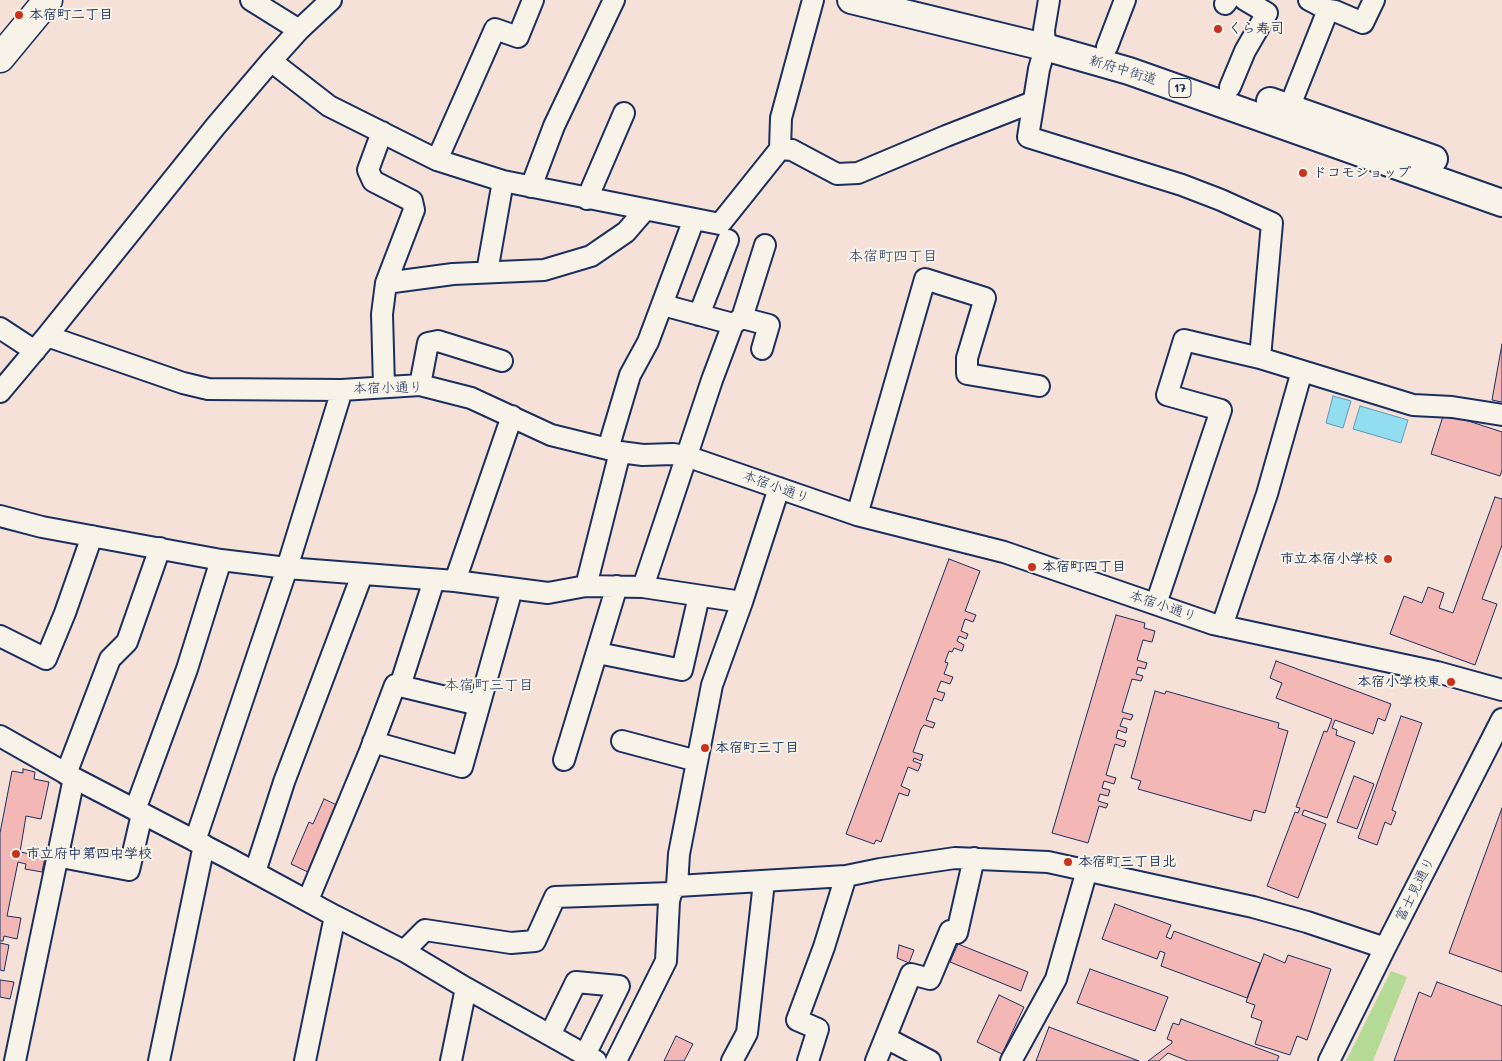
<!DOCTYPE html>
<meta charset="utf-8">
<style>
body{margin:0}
canvas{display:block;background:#f6e1d9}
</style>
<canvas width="1502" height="1061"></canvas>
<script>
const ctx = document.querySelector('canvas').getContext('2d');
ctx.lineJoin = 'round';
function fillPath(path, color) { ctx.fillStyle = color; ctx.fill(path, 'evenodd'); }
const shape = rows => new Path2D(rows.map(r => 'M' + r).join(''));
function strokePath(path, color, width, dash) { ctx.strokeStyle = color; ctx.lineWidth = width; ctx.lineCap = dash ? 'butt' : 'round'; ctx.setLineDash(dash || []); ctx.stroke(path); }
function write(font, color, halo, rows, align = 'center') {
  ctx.font = font + ' Mali,"Klee One",sans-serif'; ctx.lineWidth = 4; ctx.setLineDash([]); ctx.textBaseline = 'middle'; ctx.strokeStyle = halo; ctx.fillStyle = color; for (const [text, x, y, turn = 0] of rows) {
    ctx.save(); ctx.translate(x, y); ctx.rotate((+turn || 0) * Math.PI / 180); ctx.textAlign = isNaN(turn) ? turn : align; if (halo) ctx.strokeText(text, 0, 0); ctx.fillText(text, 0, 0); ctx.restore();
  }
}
fillPath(shape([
 [1391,971,1407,977,1373,1061,1346,1061]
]), '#b5da95');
const water = shape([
 [1333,396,1351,401,1343,428,1326,423,1333,396],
 [1360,406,1408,420,1401,443,1353,429,1360,406]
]);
fillPath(water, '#92def1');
strokePath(water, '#6298b6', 1);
const building = shape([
 [1502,344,1502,402,1492,400,1502,344],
 [1444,413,1502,432,1502,470,1500,476,1431,454,1444,413],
 [1495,497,1502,499,1502,545,1482,599,1497,604,1475,665,1390,634,1404,596,1422,603,1428,587,1444,593,1439,608,1453,613,1495,497],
 [949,559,980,571,965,611,976,615,973,622,965,619,961,631,968,634,966,639,959,636,957,641,964,645,962,651,954,648,952,652,949,651,945,662,948,663,944,674,953,677,950,684,941,681,937,691,945,693,942,701,934,698,926,720,935,723,933,728,924,725,921,729,913,752,923,755,921,761,914,758,913,761,921,764,918,771,908,767,901,786,910,790,908,796,899,793,881,842,876,840,874,844,846,834,949,559],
 [1116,615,1145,623,1144,628,1155,631,1152,642,1143,640,1137,660,1147,663,1145,669,1138,667,1136,674,1143,676,1141,681,1132,679,1122,712,1133,715,1131,720,1123,718,1120,726,1127,728,1126,733,1118,730,1116,738,1126,741,1124,747,1115,744,1106,775,1116,778,1114,784,1104,781,1102,788,1110,790,1108,796,1100,794,1098,801,1108,804,1106,808,1099,806,1088,843,1052,833,1116,615],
 [1276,661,1391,704,1385,721,1378,718,1373,734,1335,720,1332,728,1337,730,1336,735,1355,742,1327,818,1304,810,1302,815,1326,824,1298,898,1267,886,1295,812,1298,813,1300,808,1296,807,1324,731,1327,732,1332,719,1276,698,1282,683,1270,678,1276,661],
 [1155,691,1165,694,1166,691,1279,723,1278,728,1288,731,1265,813,1254,810,1251,821,1138,789,1141,781,1131,778,1155,691],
 [1401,716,1422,723,1392,810,1396,812,1391,825,1385,822,1377,845,1358,838,1401,716],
 [23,769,35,772,34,779,49,782,41,819,26,816,20,852,45,857,42,872,25,869,26,864,18,862,7,916,21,918,17,939,4,936,3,941,0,941,0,833,12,771,23,773,23,769],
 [1354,776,1374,784,1357,829,1337,822,1354,776],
 [324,799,339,806,310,873,291,864,309,822,313,824,324,799],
 [1502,808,1502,972,1449,953,1502,808],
 [1115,904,1171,925,1166,937,1171,939,1174,931,1260,963,1247,998,1161,966,1165,953,1160,951,1157,959,1102,939,1115,904],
 [0,943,9,945,4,971,0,970,0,943],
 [958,944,1028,972,1021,991,950,962,958,944],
 [899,945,914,950,909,963,897,958,899,945],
 [1264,954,1285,963,1288,955,1331,969,1307,1040,1297,1036,1290,1055,1255,1044,1262,1021,1251,1017,1255,1005,1246,1002,1264,954],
 [1090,969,1168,997,1155,1031,1077,1003,1090,969],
 [0,980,14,982,10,999,0,997,0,980],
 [1437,982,1502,1006,1502,1061,1394,1061,1419,992,1431,997,1437,982],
 [999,995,1024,1007,1002,1054,977,1042,999,995],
 [1181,1019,1279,1056,1277,1061,1188,1061,1168,1053,1159,1061,1148,1061,1172,1043,1172,1041,1167,1039,1173,1023,1179,1025,1181,1019],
 [1049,1027,1139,1061,1036,1061,1049,1027],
 [676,1036,693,1044,684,1061,664,1061,676,1036]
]);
fillPath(building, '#f3b7b5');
strokePath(building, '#1b2f5e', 1);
const minor = shape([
 [251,0,299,30],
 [1049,0,1044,30,1045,48,1039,69,1028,137,1182,185,1221,200,1272,223,1260,358],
 [1225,4,1228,0],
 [1328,10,1335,11,1363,23,1374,0],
 [1107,47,1125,0],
 [271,61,329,106,437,160,503,181,720,224,780,149,781,118,813,0],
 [1230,87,1245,51,1267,13,1245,0],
 [1289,108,1328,10,1309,0],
 [382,132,368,170,373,181,412,201,414,210,386,283,382,314,384,386],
 [780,149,792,150,837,174,858,173,946,136,1033,102],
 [437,160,495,29,518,37,533,0],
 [531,187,554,126,614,0],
 [587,199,624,113],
 [487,272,503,181],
 [386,283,453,274,544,270,591,256,626,232,645,210],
 [663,305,733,324],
 [699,315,728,240],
 [742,318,769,325,762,349],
 [0,328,35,351],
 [47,336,183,383,208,389,342,390,420,385,471,398,551,435,620,452,643,455,673,454,686,456,857,515,1004,552,1213,624,1437,672,1502,690],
 [420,385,428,343,438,341,502,361],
 [0,392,47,336,215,127,271,61,299,30,331,0],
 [608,449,630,375,648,342,694,219],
 [857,515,925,279,985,298,967,358,967,374,1039,386],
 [0,516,42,527,221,560,287,568,455,581,548,593,586,586,643,587,742,602],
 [455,581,512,416],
 [586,586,620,452],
 [643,587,712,380,733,324,742,318,765,245],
 [1156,604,1221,410,1167,395,1184,340,1260,358,1413,405,1452,407,1502,415],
 [1222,626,1267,494,1302,371],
 [0,636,46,659,65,613,92,536],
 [598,653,682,670,699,596],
 [400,686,479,705],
 [0,736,74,778,230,859,335,916,404,951,466,988,596,1061],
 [622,741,697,761],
 [373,742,462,767,512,589],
 [564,760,617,586],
 [66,774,110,659,127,642,160,548],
 [135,810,187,669,221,560],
 [195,841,287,568,342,390],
 [56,856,129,870,142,814],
 [255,872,284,782,362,575],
 [677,886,846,876,880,869,955,858,1048,862,1253,907,1307,922,1385,948],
 [308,900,370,751,395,685,400,686,434,580],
 [404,951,425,930,511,943,535,941,555,897,671,893],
 [550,1035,576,982,619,986,585,1055],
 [886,1038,930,1061],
 [15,1061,74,778],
 [159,1061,204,845],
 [305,1061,335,916],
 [451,1061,466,988],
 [616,1061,666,961,669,901,671,893,677,886,679,854,712,685,742,602,779,488],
 [732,1061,747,1033,764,882],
 [808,1061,818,1029,797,1020,824,947,846,876],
 [876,1061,911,974,930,979,950,931,957,933,974,858],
 [1011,1061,1056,979,1087,870],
 [1329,1061,1385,948,1502,719]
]);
const major = shape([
 [851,0,1052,49,1129,71,1502,203],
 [1270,101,1434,159]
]);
const highway = shape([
 [0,58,48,0]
]);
strokePath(minor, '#1b2f5e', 24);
strokePath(major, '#1b2f5e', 30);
strokePath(highway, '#1b2f5e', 31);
strokePath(minor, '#f7f3e8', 20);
strokePath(major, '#f7f3e8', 26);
strokePath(highway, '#f7f3e8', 28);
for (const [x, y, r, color] of [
 [19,15,5,"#c8321e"],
 [1218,29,5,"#c8321e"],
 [1303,173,5,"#c8321e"],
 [1388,559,5,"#c8321e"],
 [1032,567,5,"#c8321e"],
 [1451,682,5,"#c8321e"],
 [705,748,5,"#c8321e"],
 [16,854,5,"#c8321e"],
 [1068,862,5,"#c8321e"]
]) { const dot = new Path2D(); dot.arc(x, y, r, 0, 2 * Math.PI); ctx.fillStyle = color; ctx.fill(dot); strokePath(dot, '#f7f3e8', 2); }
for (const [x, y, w] of [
 [1180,88,22]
]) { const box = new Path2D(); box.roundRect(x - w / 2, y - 9.5, w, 19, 4); ctx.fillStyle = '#f7f3e8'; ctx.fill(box); strokePath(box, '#1b2f5e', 1); }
write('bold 12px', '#1b2f5e', null, [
 ["17",1180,88]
]);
write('bold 14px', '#1b2f5e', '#f7f3e8', [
 ["本宿町二丁目",29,15],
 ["くら寿司",1228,29],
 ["ドコモショップ",1313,173],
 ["市立本宿小学校",1378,559,"right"],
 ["本宿町四丁目",1042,567],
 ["本宿小学校東",1441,682,"right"],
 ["本宿町三丁目",715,748],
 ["市立府中第四中学校",26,854],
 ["本宿町三丁目北",1078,862]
], 'left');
write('14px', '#1b2f5e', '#f7f3e8', [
 ["新府中街道",1123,70,17],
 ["本宿小通り",388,388,-1],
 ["本宿小通り",776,487,20],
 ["本宿小通り",1163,606,19],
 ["富士見通り",1415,889,-63]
]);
write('15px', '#1b2f5e', '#f7f3e8', [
 ["本宿町四丁目",893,256],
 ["本宿町三丁目",489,685]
]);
</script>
